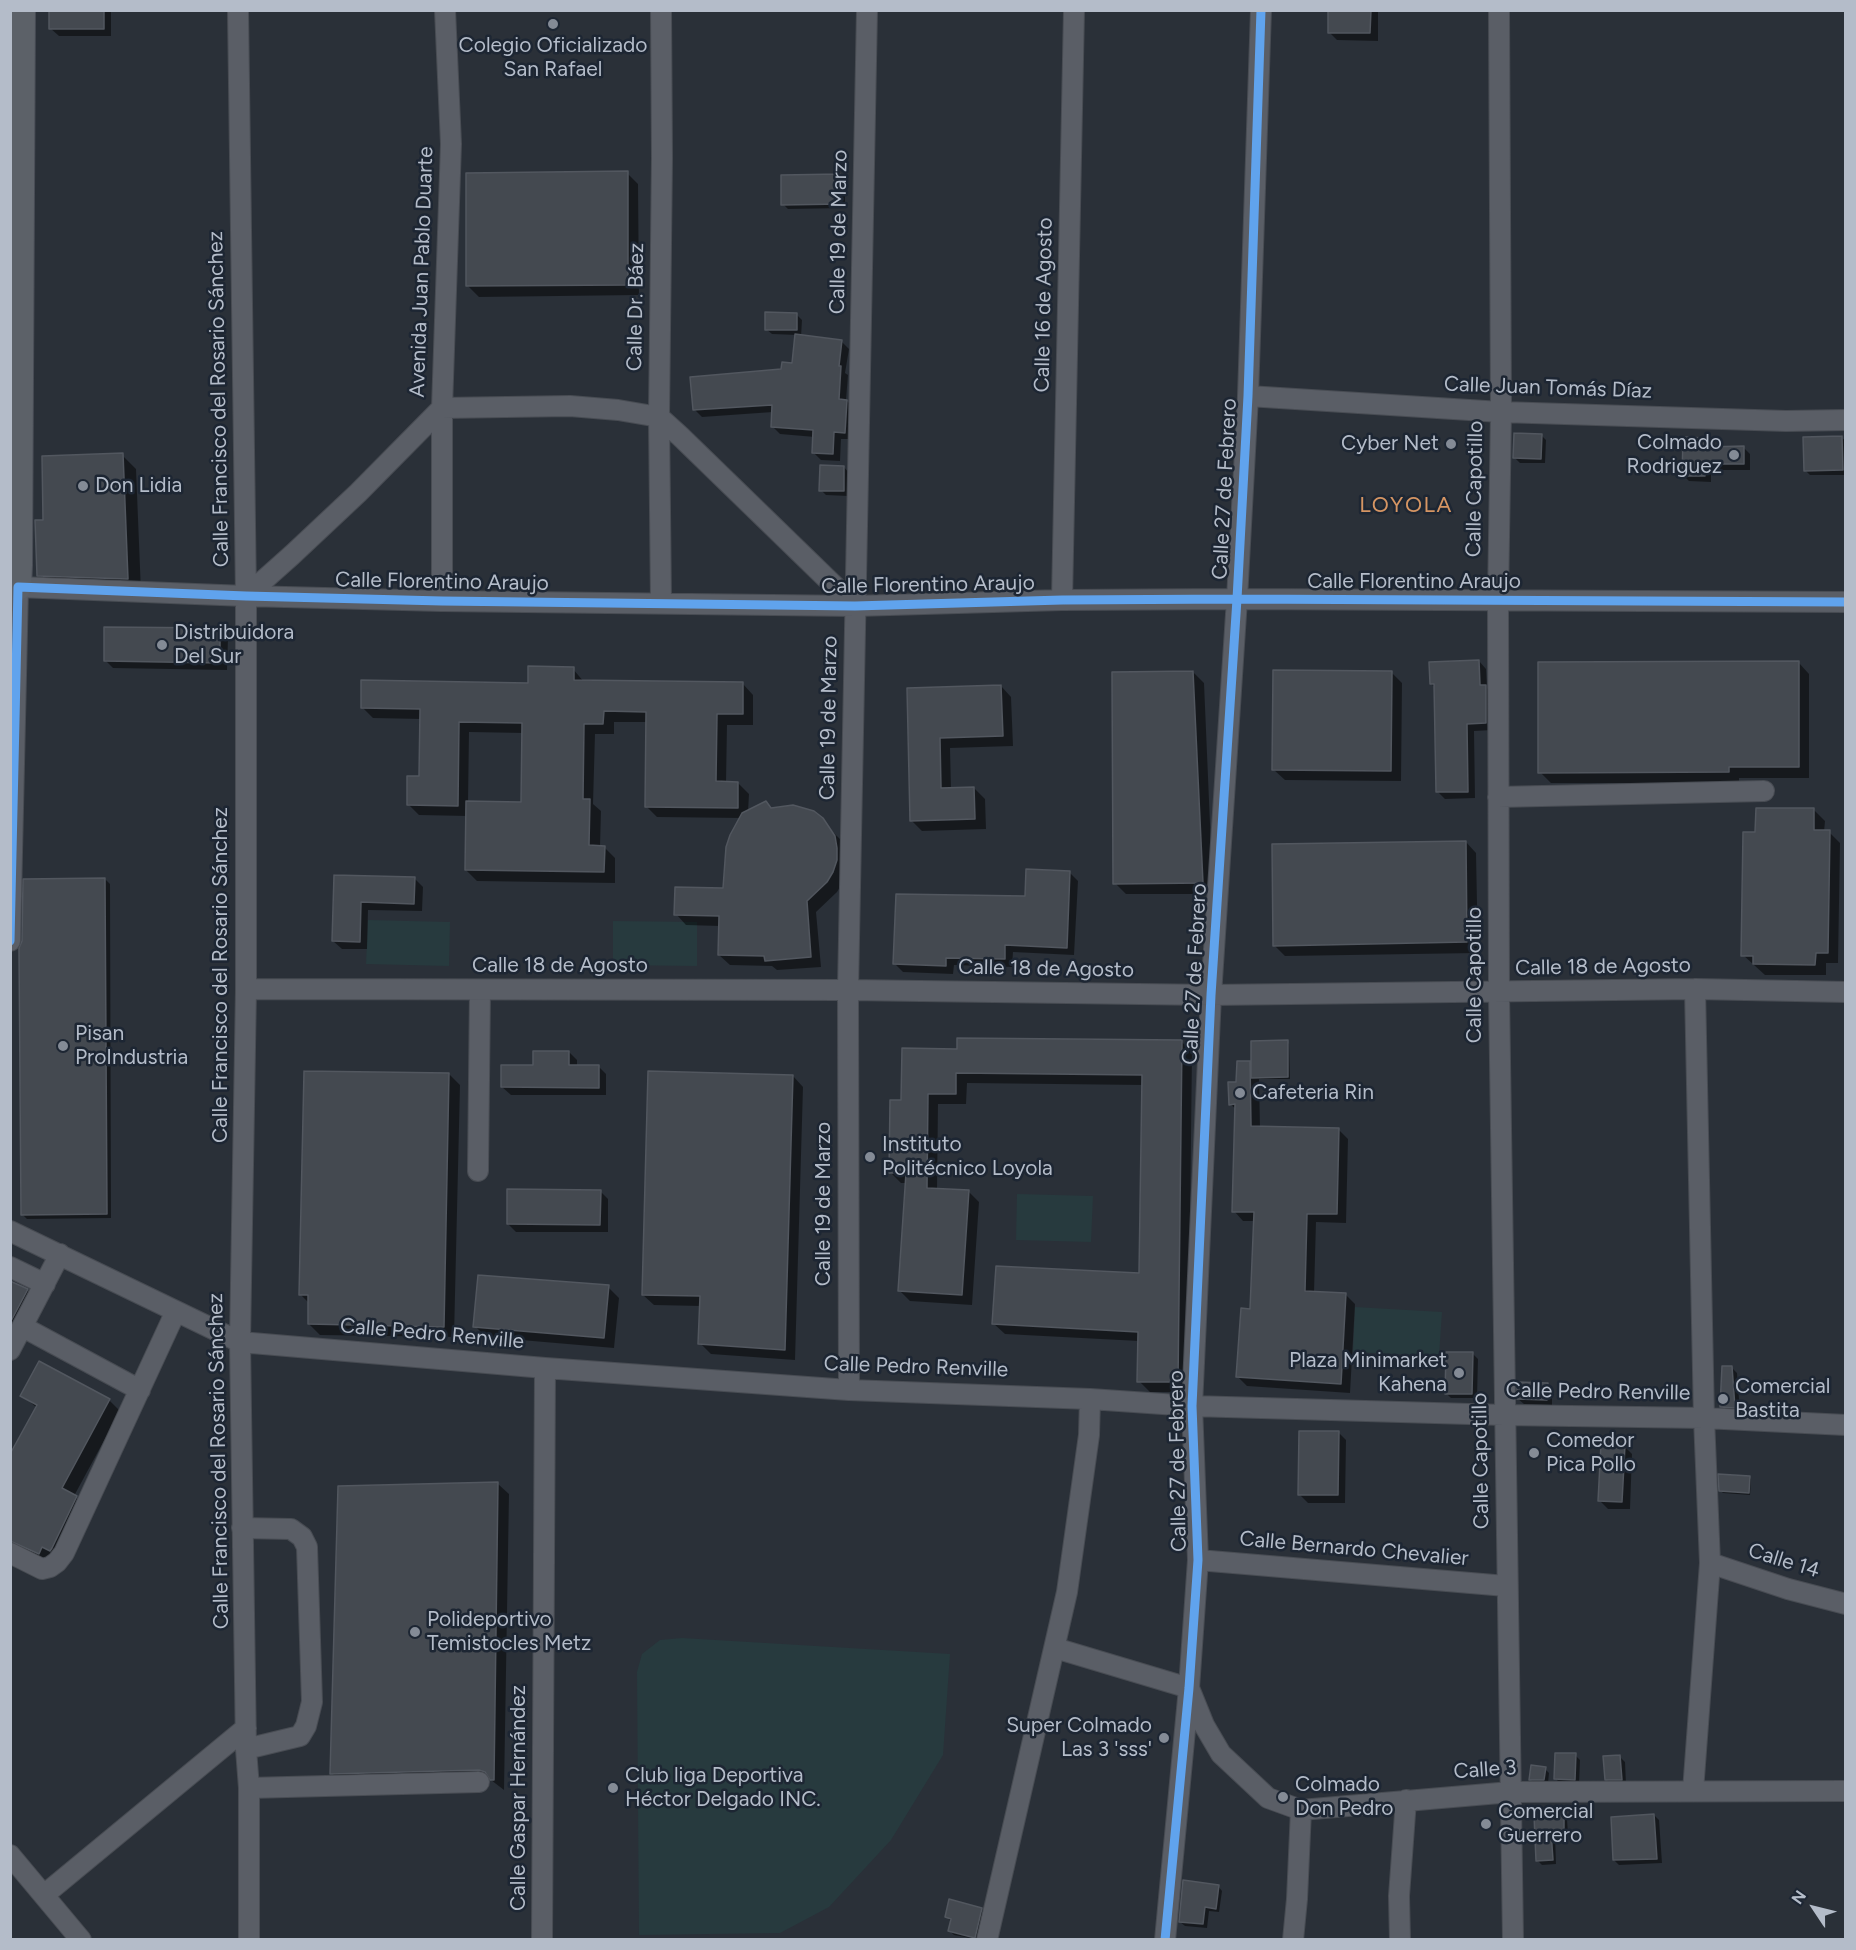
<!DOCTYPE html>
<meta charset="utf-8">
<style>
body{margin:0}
#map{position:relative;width:1856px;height:1950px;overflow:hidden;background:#2a3038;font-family:Figtree,sans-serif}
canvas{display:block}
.frame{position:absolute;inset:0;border:12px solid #b4bcc9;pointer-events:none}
.north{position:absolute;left:1784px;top:1878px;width:60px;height:60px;-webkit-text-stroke:4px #1d2633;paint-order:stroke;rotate:305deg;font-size:16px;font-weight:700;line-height:24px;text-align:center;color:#b4bcc9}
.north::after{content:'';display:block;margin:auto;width:21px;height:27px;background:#b4bcc9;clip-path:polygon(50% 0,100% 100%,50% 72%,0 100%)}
</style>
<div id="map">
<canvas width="1856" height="1950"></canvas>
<div class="frame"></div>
<div class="north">N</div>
</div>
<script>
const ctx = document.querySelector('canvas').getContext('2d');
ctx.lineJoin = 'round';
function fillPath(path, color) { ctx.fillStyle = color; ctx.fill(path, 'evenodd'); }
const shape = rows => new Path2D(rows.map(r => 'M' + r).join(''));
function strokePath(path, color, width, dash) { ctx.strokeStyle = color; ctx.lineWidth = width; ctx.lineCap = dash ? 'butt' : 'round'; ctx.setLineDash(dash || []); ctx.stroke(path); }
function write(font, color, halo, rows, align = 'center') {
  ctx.font = font + ' Figtree,sans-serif'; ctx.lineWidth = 5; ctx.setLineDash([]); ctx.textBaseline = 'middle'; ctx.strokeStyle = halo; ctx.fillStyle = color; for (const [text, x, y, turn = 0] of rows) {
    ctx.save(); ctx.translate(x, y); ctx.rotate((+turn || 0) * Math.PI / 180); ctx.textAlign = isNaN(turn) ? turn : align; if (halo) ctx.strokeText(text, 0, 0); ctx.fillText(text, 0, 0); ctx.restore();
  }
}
fillPath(shape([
 [368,920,450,922,449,966,366,964],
 [613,921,697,922,697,966,613,965],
 [1017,1194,1093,1196,1091,1242,1016,1240],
 [1355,1307,1442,1312,1439,1356,1353,1352],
 [682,1638,950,1654,943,1755,891,1840,829,1907,780,1933,639,1935,637,1672,642,1654,660,1640]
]), '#273a3e');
fillPath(shape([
 [50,10,111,10,111,36,59,36,50,28],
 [1330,10,1378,10,1378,41,1337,40,1329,32],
 [627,173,638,184,639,295,479,297,468,286],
 [839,175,845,180,845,208,788,209,783,204],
 [797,315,802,320,801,337,842,342,849,349,845,373,848,375,846,400,854,408,852,439,841,439,840,461,821,460,814,453,815,437,780,434,772,426,773,412,702,417,694,409,793,365,797,335,772,334,766,329],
 [1541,435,1546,440,1545,463,1520,463,1515,458],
 [1842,438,1846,441,1846,475,1810,475,1805,470],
 [1705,439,1712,446,1712,448,1744,448,1750,454,1750,470,1711,470,1711,482,1689,481,1683,475],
 [122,455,136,469,141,592,52,589,38,575,45,521],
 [844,467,849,473,848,496,826,495,821,490],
 [220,630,228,638,227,670,113,668,105,660],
 [1479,661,1486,669,1487,688,1493,694,1493,730,1474,731,1475,798,1445,799,1438,792,1436,688,1431,684],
 [1799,663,1809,674,1809,778,1739,778,1739,783,1551,783,1540,772],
 [573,669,584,682,743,684,753,695,753,725,727,725,726,783,738,783,749,794,748,812,772,809,813,813,840,839,847,860,843,882,837,892,816,912,821,967,777,970,772,966,730,965,719,955,720,926,686,925,676,914,724,890,741,818,657,817,646,806,648,722,614,722,614,734,595,734,593,804,601,811,600,847,604,847,615,858,615,883,477,881,466,870,467,816,419,815,408,804,420,777,421,719,373,718,362,707,530,684],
 [469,732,524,733,522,804,468,803],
 [1193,672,1204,683,1213,894,1126,894,1115,883],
 [1391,672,1402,683,1401,781,1285,780,1274,770],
 [1001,686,1011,697,1013,746,950,748,951,789,974,788,985,799,986,829,922,831,911,820,908,689],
 [1814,810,1825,821,1824,832,1829,832,1840,843,1838,963,1826,963,1826,975,1765,975,1743,955,1757,834],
 [1466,842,1476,853,1478,953,1285,956,1274,945],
 [1070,873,1078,881,1074,955,1013,952,1012,967,954,965,953,974,903,972,895,964],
 [336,877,415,879,423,887,422,911,368,910,367,949,342,949,333,941],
 [105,879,110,884,111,1218,27,1219,22,1214],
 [1182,1042,1192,1053,1188,1392,1150,1392,1139,1381,1139,1341,1005,1334,994,1324,1140,1275,1143,1085,967,1083,966,1104,938,1104,937,1190,968,1191,979,1202,972,1305,910,1301,900,1291,907,1183,901,1183,890,1172,903,1102,959,1051],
 [1287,1042,1289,1044,1290,1079,1259,1079,1260,1128,1339,1130,1348,1139,1346,1223,1316,1222,1314,1293,1346,1295,1355,1304,1350,1393,1247,1386,1238,1377,1251,1310,1255,1221,1243,1221,1234,1211,1237,1110,1230,1104,1237,1083,1250,1062,1252,1065],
 [569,1052,577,1060,577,1066,598,1066,606,1074,606,1095,511,1095,502,1087,534,1067],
 [449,1074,460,1085,454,1337,320,1335,309,1324,310,1304,301,1295],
 [793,1076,803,1087,795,1360,711,1354,700,1343,701,1306,654,1305,643,1295],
 [600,1191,608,1199,608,1232,516,1232,508,1224],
 [10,1282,27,1290,38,1301,10,1355],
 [608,1287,619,1298,614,1348,486,1337,475,1326],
 [1473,1354,1478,1359,1477,1398,1451,1398,1446,1393],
 [1731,1367,1737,1373,1740,1412,1726,1411,1721,1406],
 [1547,1385,1552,1390,1552,1405,1524,1404,1518,1399],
 [22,1395,109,1400,120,1411,74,1496,87,1508,50,1564,10,1549,10,1457,37,1408],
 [1338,1432,1346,1440,1345,1503,1308,1503,1300,1495],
 [1624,1446,1632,1454,1630,1509,1608,1509,1600,1501],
 [1749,1477,1751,1479,1750,1495,1723,1493,1721,1491],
 [498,1484,509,1494,504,1790,491,1780,342,1784,332,1773],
 [1575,1755,1580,1760,1579,1784,1561,1784,1556,1779],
 [1619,1756,1625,1762,1626,1784,1611,1784,1606,1779],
 [1545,1769,1549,1773,1548,1783,1534,1783,1530,1779],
 [1563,1815,1567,1819,1568,1835,1555,1835,1556,1864,1542,1865,1538,1861,1535,1817],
 [1654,1815,1659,1820,1662,1863,1619,1865,1614,1860],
 [1218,1886,1222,1891,1219,1912,1209,1911,1207,1928,1185,1926,1180,1922],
 [981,1909,986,1914,981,1940,954,1935,949,1930,951,1922,947,1917]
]), '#0007');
const building = shape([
 [49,10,104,10,104,29,49,29,49,10],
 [1328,10,1371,10,1370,33,1328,33,1328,10],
 [628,171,628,285,466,286,466,173,628,171],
 [840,174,841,204,781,205,781,175,840,174],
 [765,312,797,313,797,330,765,330,765,312],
 [795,334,842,340,839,366,841,366,839,399,847,400,845,433,834,432,833,454,812,453,813,430,771,427,772,405,693,410,690,377,781,369,782,362,792,363,795,334],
 [1514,433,1542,434,1541,459,1513,458,1514,433],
 [1842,436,1843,470,1804,471,1803,437,1842,436],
 [1683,437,1706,438,1706,447,1744,446,1744,464,1705,464,1705,476,1682,476,1683,437],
 [123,453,128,579,37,576,35,520,43,520,42,456,123,453],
 [820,465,844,466,844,491,819,491,820,465],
 [104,627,220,628,220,663,104,661,104,627],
 [1479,660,1480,685,1486,685,1486,723,1467,724,1468,792,1436,792,1434,684,1430,684,1429,662,1479,660],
 [1799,661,1799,767,1729,767,1729,772,1538,773,1538,662,1799,661],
 [528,666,574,667,574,680,743,682,743,714,717,714,716,781,738,782,738,808,645,807,646,712,604,711,603,724,584,724,583,799,590,799,589,845,605,846,604,872,465,870,466,801,521,802,522,723,459,722,458,806,407,805,407,776,419,776,420,709,361,708,361,680,528,683,528,666],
 [1273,670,1392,671,1391,771,1272,770,1273,670],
 [1193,671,1203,883,1113,884,1112,672,1193,671],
 [1001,685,1003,736,940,738,941,788,974,787,975,819,910,821,907,688,1001,685],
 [766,801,771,808,793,805,814,811,823,818,835,836,837,848,837,860,833,872,827,882,807,901,811,957,765,961,764,956,718,955,719,916,674,915,675,887,723,888,726,847,730,835,742,813,766,801],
 [1756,808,1814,808,1814,830,1830,830,1828,953,1816,953,1815,965,1753,964,1753,956,1741,956,1743,832,1755,832,1756,808],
 [1466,841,1467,942,1273,946,1272,844,1466,841],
 [1026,869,1070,871,1067,948,1005,945,1005,959,946,958,946,966,893,964,896,894,1025,896,1026,869],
 [334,875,415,877,414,904,361,902,360,942,332,941,334,875],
 [105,878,107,1214,21,1215,19,948,22,941,23,879,105,878],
 [957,1038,1182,1040,1178,1382,1137,1382,1138,1332,992,1324,996,1266,1139,1273,1142,1075,956,1073,956,1094,928,1094,927,1188,969,1190,962,1295,898,1291,906,1173,889,1173,890,1100,901,1100,902,1048,957,1049,957,1038],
 [1288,1040,1288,1077,1251,1078,1251,1041,1288,1040],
 [533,1051,569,1051,569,1065,599,1065,599,1088,501,1087,501,1065,533,1065,533,1051],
 [1237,1061,1250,1061,1251,1126,1339,1128,1337,1214,1307,1214,1305,1291,1346,1293,1341,1384,1236,1377,1241,1308,1250,1309,1254,1212,1232,1212,1235,1104,1229,1105,1228,1082,1236,1082,1237,1061],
 [304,1071,449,1073,444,1327,308,1324,308,1295,299,1295,304,1071],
 [648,1071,793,1075,785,1350,698,1344,700,1296,642,1295,648,1071],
 [507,1189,601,1190,600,1225,507,1224,507,1189],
 [478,1275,609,1285,604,1338,473,1327,478,1275],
 [10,1281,28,1289,10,1323,10,1281],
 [1446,1352,1473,1352,1472,1394,1445,1394,1446,1352],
 [39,1361,110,1399,62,1488,77,1496,52,1548,50,1551,42,1547,39,1554,10,1541,10,1454,37,1405,20,1396,39,1361],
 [1722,1366,1732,1366,1735,1408,1720,1407,1722,1366],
 [1517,1382,1548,1383,1547,1400,1517,1399,1517,1382],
 [1299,1431,1339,1431,1338,1495,1298,1495,1299,1431],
 [1601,1444,1625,1445,1622,1502,1598,1501,1601,1444],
 [1718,1474,1750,1476,1749,1493,1719,1491,1718,1474],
 [498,1482,494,1780,490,1780,485,1772,479,1770,330,1774,338,1486,498,1482],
 [1555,1753,1576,1753,1575,1780,1554,1779,1555,1753],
 [1620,1755,1622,1780,1605,1780,1603,1756,1620,1755],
 [1531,1765,1546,1767,1544,1780,1529,1780,1531,1765],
 [1564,1813,1564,1831,1551,1831,1553,1860,1536,1861,1534,1815,1564,1813],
 [1654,1814,1657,1859,1613,1860,1611,1817,1654,1814],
 [1183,1880,1219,1885,1216,1909,1205,1907,1203,1924,1179,1922,1183,1880],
 [949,1899,982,1908,975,1938,948,1931,951,1919,945,1917,949,1899]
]);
fillPath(building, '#444950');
strokePath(building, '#52575f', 1.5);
const minor = shape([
 [238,10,246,596,246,989,240,1342,246,1749,249,1788,249,1940],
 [661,10,662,158,659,417,661,603],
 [1499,10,1501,412,1498,600,1499,993,1513,1940],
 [1248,396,1501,412,1786,421,1846,420],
 [246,596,292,555,358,493,442,408,451,144,445,10],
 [1062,600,1074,10],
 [442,601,442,408,570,406,618,410,659,417,680,436,855,606],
 [1498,797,1764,791],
 [10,941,18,587,246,596,442,601,855,606,1062,600,1237,599,1846,602],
 [246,989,848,990,1211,995,1695,989,1846,992],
 [478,1171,480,990],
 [10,1231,240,1342,545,1368,849,1390,1090,1399,1192,1406,1504,1415,1704,1418,1846,1425],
 [10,1267,45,1284],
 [23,1327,140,1390],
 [10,1350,60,1254],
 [849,1390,848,990,867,10],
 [242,1528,291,1529,302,1537,307,1547,312,1702,306,1726,300,1736,246,1749],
 [10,1553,42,1569,50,1567,57,1562,64,1553,176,1311],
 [1198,1560,1506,1586],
 [1710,1563,1788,1589,1846,1604],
 [1055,1648,1189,1688,1204,1725,1221,1754,1268,1798,1301,1810,1511,1792,1846,1791],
 [249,1788,479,1782],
 [1693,1791,1710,1563,1704,1418,1695,989],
 [10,1855,81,1940],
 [44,1895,246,1728],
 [542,1940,545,1368],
 [987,1940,1067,1592,1089,1435,1090,1399],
 [1165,1940,1189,1688,1198,1560,1192,1406,1211,995,1237,599,1248,396,1261,10],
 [1293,1940,1297,1899,1301,1810],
 [1400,1940,1399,1896,1406,1800]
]);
const major = shape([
 [10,587,18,587,19,565,22,10]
]);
strokePath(minor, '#484c53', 22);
strokePath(major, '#484c55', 28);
strokePath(minor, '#5a5e66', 20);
strokePath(major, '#5c6168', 26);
strokePath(shape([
 [10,941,18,587,246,596,442,601,855,606,1062,600,1237,599,1846,602],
 [1165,1940,1189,1688,1198,1560,1192,1406,1211,995,1237,599,1248,396,1261,10]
]), '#60a3ed', 9);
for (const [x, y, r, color] of [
 [553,24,6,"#848b96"],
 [1451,444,6,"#848b96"],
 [1734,455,6,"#848b96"],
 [83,486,6,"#848b96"],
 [162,645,6,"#848b96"],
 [63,1046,6,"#848b96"],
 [1240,1093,6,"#848b96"],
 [870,1157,6,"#848b96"],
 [1459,1373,6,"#848b96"],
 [1723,1399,6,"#848b96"],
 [1534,1453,6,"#848b96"],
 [415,1632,6,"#848b96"],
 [1164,1738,6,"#848b96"],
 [613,1788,6,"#848b96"],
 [1283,1797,6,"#848b96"],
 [1486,1824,6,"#848b96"]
]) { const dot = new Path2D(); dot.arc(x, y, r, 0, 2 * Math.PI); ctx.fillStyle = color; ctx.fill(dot); strokePath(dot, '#1d2633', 2); }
write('21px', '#b4bcc9', '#1d2633', [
 ["Colegio Oficializado",553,46,"center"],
 ["San Rafael",553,70,"center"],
 ["Colmado",1722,443,"right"],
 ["Rodriguez",1722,467,"right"],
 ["Cyber Net",1439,444,"right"],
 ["Don Lidia",95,486],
 ["Distribuidora",174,633],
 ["Del Sur",174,657],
 ["Pisan",75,1034],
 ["ProIndustria",75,1058],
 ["Cafeteria Rin",1252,1093],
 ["Instituto",882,1145],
 ["Politécnico Loyola",882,1169],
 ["Plaza Minimarket",1447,1361,"right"],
 ["Kahena",1447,1385,"right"],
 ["Comercial",1735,1387],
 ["Bastita",1735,1411],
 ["Comedor",1546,1441],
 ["Pica Pollo",1546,1465],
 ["Polideportivo",427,1620],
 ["Temistocles Metz",427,1644],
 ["Super Colmado",1152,1726,"right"],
 ["Las 3 'sss'",1152,1750,"right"],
 ["Club liga Deportiva",625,1776],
 ["Héctor Delgado INC.",625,1800],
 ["Colmado",1295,1785],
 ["Don Pedro",1295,1809],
 ["Comercial",1498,1812],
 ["Guerrero",1498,1836]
], 'left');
write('21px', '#b4bcc9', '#1d2633', [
 ["Calle 19 de Marzo",839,232,-89],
 ["Avenida Juan Pablo Duarte",422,272,-88],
 ["Calle 16 de Agosto",1044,305,-89],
 ["Calle Dr. Báez",636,307,-89],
 ["Calle Juan Tomás Díaz",1548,388,2],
 ["Calle Francisco del Rosario Sánchez",219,399,-91],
 ["Calle 27 de Febrero",1225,489,-87],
 ["Calle Capotillo",1475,489,-89],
 ["Calle Florentino Araujo",442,582,1],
 ["Calle Florentino Araujo",1414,582],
 ["Calle Florentino Araujo",928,585,-1],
 ["Calle 19 de Marzo",829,718,-89],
 ["Calle 18 de Agosto",560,966],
 ["Calle 18 de Agosto",1603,967,-1],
 ["Calle 18 de Agosto",1046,969,1],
 ["Calle 27 de Febrero",1195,974,-87],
 ["Calle Francisco del Rosario Sánchez",221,975,-90],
 ["Calle Capotillo",1475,975,-90],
 ["Calle 19 de Marzo",824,1204,-90],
 ["Calle Pedro Renville",432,1334,5],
 ["Calle Pedro Renville",916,1367,2],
 ["Calle Pedro Renville",1598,1392,1],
 ["Calle Francisco del Rosario Sánchez",219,1461,-91],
 ["Calle 27 de Febrero",1178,1461,-91],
 ["Calle Capotillo",1481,1461,-91],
 ["Calle Bernardo Chevalier",1354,1549,5],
 ["Calle 14",1784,1561,17],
 ["Calle 3",1485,1770,-4],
 ["Calle Gaspar Hernández",519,1798,-90]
]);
ctx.letterSpacing = '1.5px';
write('22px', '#d59563', '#1d2633', [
 ["LOYOLA",1406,506]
]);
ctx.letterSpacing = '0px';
</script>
